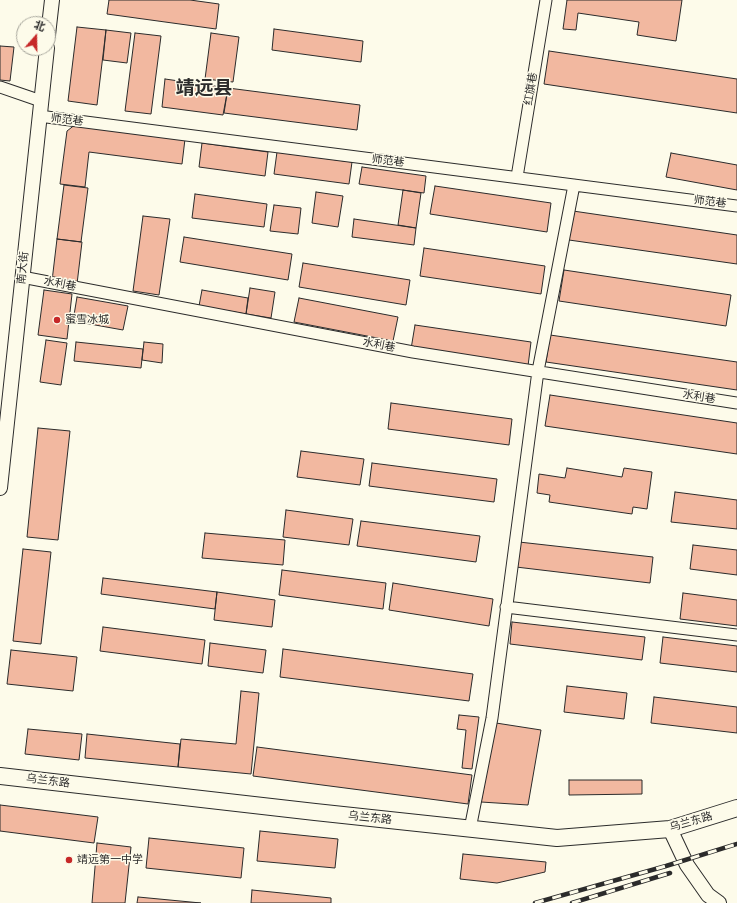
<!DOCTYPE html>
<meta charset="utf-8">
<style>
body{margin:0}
#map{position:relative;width:737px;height:903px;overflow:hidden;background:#fdfbea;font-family:"IBM Plex Sans","Noto Sans SC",sans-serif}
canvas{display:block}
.north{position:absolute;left:16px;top:16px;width:40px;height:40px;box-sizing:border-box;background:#fdfbea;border:1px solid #a9a89e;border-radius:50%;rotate:20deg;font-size:11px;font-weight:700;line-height:16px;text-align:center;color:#2b2b2b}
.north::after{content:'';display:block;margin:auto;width:14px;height:18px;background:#c62828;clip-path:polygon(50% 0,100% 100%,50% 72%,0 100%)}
</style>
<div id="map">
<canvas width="737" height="903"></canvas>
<div class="north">北</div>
</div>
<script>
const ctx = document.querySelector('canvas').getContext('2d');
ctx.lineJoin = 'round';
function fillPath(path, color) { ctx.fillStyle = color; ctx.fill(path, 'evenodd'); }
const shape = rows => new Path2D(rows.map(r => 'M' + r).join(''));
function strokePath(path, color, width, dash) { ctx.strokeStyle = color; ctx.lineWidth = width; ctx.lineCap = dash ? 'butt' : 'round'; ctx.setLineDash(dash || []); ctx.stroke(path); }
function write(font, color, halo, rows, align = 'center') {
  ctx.font = font + ' "IBM Plex Sans","Noto Sans SC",sans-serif'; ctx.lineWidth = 3; ctx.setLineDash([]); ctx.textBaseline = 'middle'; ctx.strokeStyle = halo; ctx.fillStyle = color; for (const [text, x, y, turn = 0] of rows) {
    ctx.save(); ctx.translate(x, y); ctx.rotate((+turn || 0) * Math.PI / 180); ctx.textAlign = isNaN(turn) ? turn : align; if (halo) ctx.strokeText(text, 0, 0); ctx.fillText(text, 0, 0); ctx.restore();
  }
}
const building = shape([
 [109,0,190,0,219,4,216,29,107,14,109,0],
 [567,0,682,0,676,41,637,35,639,22,578,13,576,30,563,29,567,0],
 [77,27,106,30,97,105,68,101,77,27],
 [274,29,363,41,361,62,272,50,274,29],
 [106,30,131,33,127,63,103,60,106,30],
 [135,33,161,36,151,114,125,111,135,33],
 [211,33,239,37,233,82,205,79,211,33],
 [0,46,14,47,10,81,0,80,0,46],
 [549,51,737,79,737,113,544,84,549,51],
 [165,79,228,88,223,115,162,107,165,79],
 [228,88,360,105,357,130,224,113,228,88],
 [76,124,185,139,182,164,89,152,85,187,60,184,67,131,76,124],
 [202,143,268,152,265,176,199,167,202,143],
 [277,152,352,162,349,184,274,174,277,152],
 [671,153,737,165,737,190,666,177,671,153],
 [362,167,426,176,424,193,359,184,362,167],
 [64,185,88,188,81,242,57,239,64,185],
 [435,186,551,203,547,232,430,214,435,186],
 [403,190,421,193,416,228,398,225,403,190],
 [316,192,343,196,338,227,312,223,316,192],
 [195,194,267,204,264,227,192,218,195,194],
 [274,205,301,208,298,234,270,231,274,205],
 [573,211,737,235,737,264,569,240,573,211],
 [143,216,170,219,159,295,133,291,143,216],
 [354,219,416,228,414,245,352,237,354,219],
 [184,237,292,254,288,280,180,262,184,237],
 [57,239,82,242,77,284,52,281,57,239],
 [424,248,545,266,541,294,420,276,424,248],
 [303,263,410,280,406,305,299,287,303,263],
 [564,270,731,295,726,326,559,301,564,270],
 [250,288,275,292,271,318,246,314,250,288],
 [44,290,72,294,67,339,38,335,44,290],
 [202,290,248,298,246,314,199,306,202,290],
 [77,297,128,306,123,330,73,321,77,297],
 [299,298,398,317,393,341,294,322,299,298],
 [415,325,531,342,528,366,411,349,415,325],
 [550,335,737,362,737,390,546,362,550,335],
 [46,340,67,343,61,385,40,382,46,340],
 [76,342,143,349,141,368,74,361,76,342],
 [144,342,163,344,162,363,142,360,144,342],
 [550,395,737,423,737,454,545,426,550,395],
 [391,403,512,419,509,445,388,429,391,403],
 [38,428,70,431,58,540,27,537,38,428],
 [301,451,364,459,360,485,297,477,301,451],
 [372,463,497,479,494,502,369,486,372,463],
 [567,468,622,477,624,468,652,472,647,509,633,507,632,514,549,502,550,495,537,493,539,474,565,478,567,468],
 [675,492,737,500,737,529,671,522,675,492],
 [286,510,353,519,349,545,283,537,286,510],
 [361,521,480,536,476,562,357,546,361,521],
 [205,533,285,540,283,565,202,558,205,533],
 [519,542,653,557,650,583,516,567,519,542],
 [693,545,737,550,737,575,690,569,693,545],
 [23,549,51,552,41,644,13,641,23,549],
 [282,570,386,583,383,609,279,595,282,570],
 [103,578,217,592,215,609,101,594,103,578],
 [393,583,493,599,489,626,389,610,393,583],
 [217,592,275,600,272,627,214,620,217,592],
 [683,593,737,600,737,626,680,619,683,593],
 [512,622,645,637,642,660,510,644,512,622],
 [103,627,205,640,202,664,100,651,103,627],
 [663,637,737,646,737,672,660,663,663,637],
 [210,643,266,650,263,673,208,666,210,643],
 [283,649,473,674,469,701,280,677,283,649],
 [11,650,77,657,73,691,7,684,11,650],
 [567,686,627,693,624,719,564,712,567,686],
 [241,691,259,693,251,774,178,767,181,739,236,744,241,691],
 [654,697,737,707,737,733,651,723,654,697],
 [459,715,479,717,472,769,462,768,466,730,457,729,459,715],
 [496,723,541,730,528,805,481,802,496,723],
 [28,729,82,734,79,760,25,754,28,729],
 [87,734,180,744,178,767,85,758,87,734],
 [257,747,472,775,468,804,253,776,257,747],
 [569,780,642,780,642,794,569,795,569,780],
 [0,805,98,817,94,843,0,831,0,805],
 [260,831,338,839,335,868,257,861,260,831],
 [149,838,244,848,241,878,146,868,149,838],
 [97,843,131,847,125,903,92,903,97,843],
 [463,854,546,862,545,872,497,883,460,879,463,854],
 [252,890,331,898,331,903,251,903,252,890],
 [138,897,201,903,137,903,138,897]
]);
fillPath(building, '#f2b8a0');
strokePath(building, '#2b2b2b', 1);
const minor = shape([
 [0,87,41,101],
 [39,116,737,206],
 [517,177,546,0],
 [22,277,413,352,737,403],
 [506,607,737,635],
 [470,829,492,718,538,371,574,185]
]);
const tertiary = shape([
 [48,35,52,0],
 [0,488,47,48],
 [670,829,687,865,708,895,719,903]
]);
const secondary = shape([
 [0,776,315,812,557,838,670,829,737,808]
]);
strokePath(minor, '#2b2b2b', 13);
strokePath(tertiary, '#2b2b2b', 16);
strokePath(secondary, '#2b2b2b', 18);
strokePath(minor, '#fdfbea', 11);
strokePath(tertiary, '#fdfbea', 14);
strokePath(secondary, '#fdfbea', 16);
const rail = shape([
 [535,903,666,866,737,844],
 [572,903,670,873]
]);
strokePath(rail, '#2b2b2b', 4.5);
strokePath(rail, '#fdfbea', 3, [9]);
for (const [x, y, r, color] of [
 [57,320,4,"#c62828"],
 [69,860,4,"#c62828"]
]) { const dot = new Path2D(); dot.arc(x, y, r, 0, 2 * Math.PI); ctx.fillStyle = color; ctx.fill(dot); strokePath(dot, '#fdfbea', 1.5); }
write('11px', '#2b2b2b', '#fdfbea', [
 ["红旗巷",531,89,-81],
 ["师范巷",67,120,7],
 ["师范巷",388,161,7],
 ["师范巷",710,202,7],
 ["南大街",23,268,-84],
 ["水利巷",60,284,11],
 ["水利巷",379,345,11],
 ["水利巷",699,397,9],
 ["乌兰东路",48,781,7],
 ["乌兰东路",370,818,6],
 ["乌兰东路",691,822,-16]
]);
write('11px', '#2b2b2b', '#fdfbea', [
 ["蜜雪冰城",65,320],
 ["靖远第一中学",77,860]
], 'left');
write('bold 19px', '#2b2b2b', '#fdfbea', [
 ["靖远县",204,89]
]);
</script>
